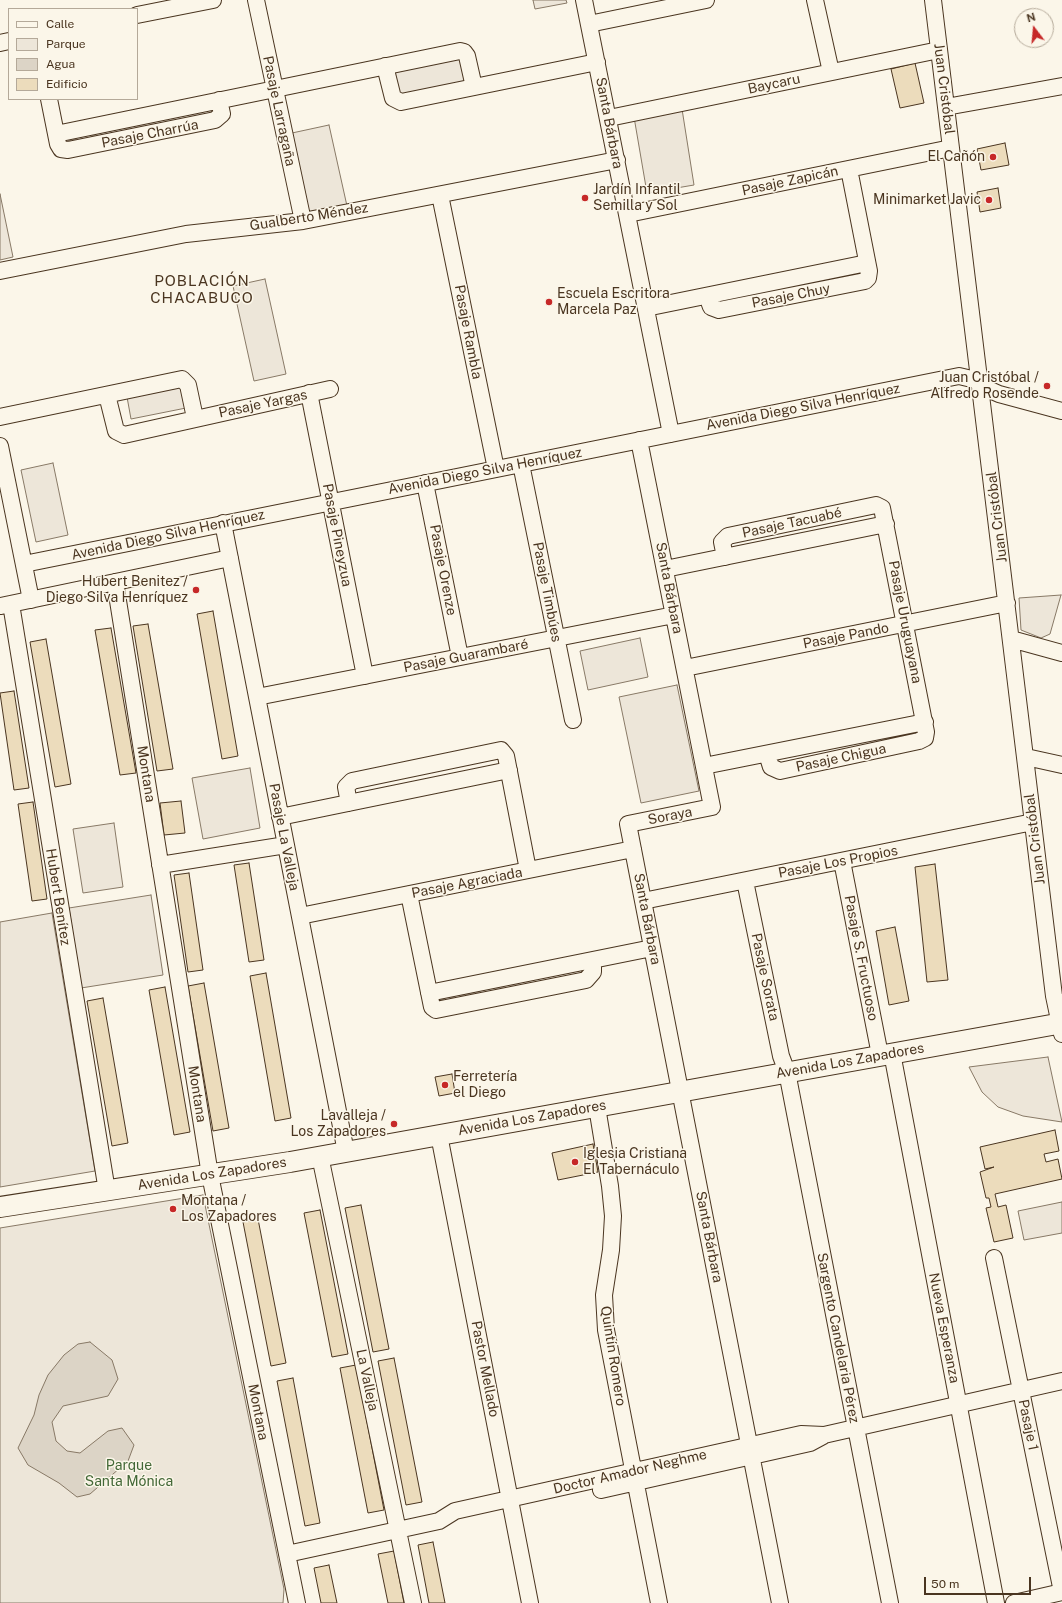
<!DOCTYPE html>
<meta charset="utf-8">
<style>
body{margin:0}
#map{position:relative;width:1062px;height:1603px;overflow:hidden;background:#fbf6e9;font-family:"Public Sans",sans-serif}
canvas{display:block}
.legend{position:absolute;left:8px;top:8px;width:130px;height:92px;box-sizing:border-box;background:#fbf6e9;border:1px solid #b4a999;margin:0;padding:5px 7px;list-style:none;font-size:12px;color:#4a3520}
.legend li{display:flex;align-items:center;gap:8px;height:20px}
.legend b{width:20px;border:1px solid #b4a999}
.north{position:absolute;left:1014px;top:8px;width:40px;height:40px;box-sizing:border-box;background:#fbf6e9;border:1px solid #b4a999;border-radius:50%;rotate:344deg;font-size:11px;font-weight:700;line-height:16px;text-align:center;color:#4a3520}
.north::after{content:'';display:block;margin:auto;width:14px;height:18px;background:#c62828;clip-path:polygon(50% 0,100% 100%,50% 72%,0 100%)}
.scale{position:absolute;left:924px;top:1577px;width:107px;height:18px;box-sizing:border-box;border:2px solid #4a3520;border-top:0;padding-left:5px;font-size:12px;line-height:14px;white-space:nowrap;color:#4a3520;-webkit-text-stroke:3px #fbf6e9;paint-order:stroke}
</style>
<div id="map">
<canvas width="1062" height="1603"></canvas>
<ul class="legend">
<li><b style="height:5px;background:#fbf6e9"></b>Calle</li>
<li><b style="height:11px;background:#ede6d9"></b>Parque</li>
<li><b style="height:11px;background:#dcd4c6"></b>Agua</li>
<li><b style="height:11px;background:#ecdcbc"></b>Edificio</li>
</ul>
<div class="north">N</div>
<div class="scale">50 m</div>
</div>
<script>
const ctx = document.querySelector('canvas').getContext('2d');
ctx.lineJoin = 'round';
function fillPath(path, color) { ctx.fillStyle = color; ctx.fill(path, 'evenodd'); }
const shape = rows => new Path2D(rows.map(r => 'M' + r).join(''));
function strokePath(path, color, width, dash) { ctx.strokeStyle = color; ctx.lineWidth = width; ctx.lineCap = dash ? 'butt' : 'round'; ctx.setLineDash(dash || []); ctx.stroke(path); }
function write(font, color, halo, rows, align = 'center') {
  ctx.font = font + ' "Public Sans",sans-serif'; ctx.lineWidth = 3; ctx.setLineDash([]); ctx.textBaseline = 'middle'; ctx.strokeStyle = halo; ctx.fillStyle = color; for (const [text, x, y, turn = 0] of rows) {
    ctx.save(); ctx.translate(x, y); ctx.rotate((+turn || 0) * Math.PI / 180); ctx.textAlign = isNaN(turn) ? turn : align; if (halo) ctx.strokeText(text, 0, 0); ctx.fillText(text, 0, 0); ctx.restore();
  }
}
const green = shape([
 [533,0,566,0,567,3,535,9,533,0],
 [460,56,466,83,403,98,397,94,393,74,397,68,460,56],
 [682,109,694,185,647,193,634,117,682,109],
 [329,125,347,206,309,214,292,133,329,125],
 [0,194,13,257,0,260,0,194],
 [265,279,286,374,254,381,233,286,265,279],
 [181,386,186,408,131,419,127,397,181,386],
 [53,463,68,535,36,542,21,470,53,463],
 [1061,595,1050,634,1041,638,1021,630,1019,598,1061,595],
 [640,638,648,677,588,690,580,651,640,638],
 [677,685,699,791,641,803,619,697,677,685],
 [250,768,260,828,203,839,192,778,250,768],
 [114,823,123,887,83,893,73,829,114,823],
 [151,895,163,975,81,988,69,908,151,895],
 [52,913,95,1171,0,1187,0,922,52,913],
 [1048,1057,1062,1122,1023,1116,998,1107,982,1092,969,1067,1048,1057],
 [203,1195,284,1589,283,1603,0,1603,0,1228,203,1195],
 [1062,1202,1062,1233,1024,1240,1018,1211,1062,1202]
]);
fillPath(green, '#ede6d9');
strokePath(green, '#887966', 1);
const water = shape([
 [90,1342,112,1360,118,1379,108,1396,63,1406,52,1422,56,1441,67,1451,80,1453,108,1431,122,1428,134,1445,128,1461,90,1494,77,1497,59,1483,28,1465,18,1448,34,1415,39,1395,48,1375,64,1355,78,1344,90,1342]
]);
fillPath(water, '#dcd4c6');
strokePath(water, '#887966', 1);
const building = shape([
 [915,63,924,103,900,108,891,69,915,63],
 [1005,143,1009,165,981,170,977,149,1005,143],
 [998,188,1001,208,980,212,977,192,998,188],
 [213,611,238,756,222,759,197,614,213,611],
 [148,624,173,769,157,771,133,626,148,624],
 [111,628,136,773,120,775,95,630,111,628],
 [46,639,71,784,55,787,30,642,46,639],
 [14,691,29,788,14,790,0,693,14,691],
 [181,801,185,833,164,835,160,803,181,801],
 [33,802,47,899,32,901,18,804,33,802],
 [249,863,264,960,249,962,234,865,249,863],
 [935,864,948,980,927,982,915,867,935,864],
 [189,873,203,970,188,972,174,875,189,873],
 [895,927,909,1001,889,1005,876,931,895,927],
 [266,973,291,1118,275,1121,250,976,266,973],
 [204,983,229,1128,213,1131,188,986,204,983],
 [165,987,190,1132,174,1135,149,990,165,987],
 [103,998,128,1143,112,1146,87,1001,103,998],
 [452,1074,455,1093,439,1096,435,1077,452,1074],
 [1055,1130,1059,1151,1044,1154,1046,1162,1058,1159,1062,1179,995,1194,998,1207,1006,1205,1013,1238,994,1242,986,1208,991,1207,989,1198,986,1198,980,1172,994,1167,985,1169,980,1147,1055,1130],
 [593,1144,598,1172,558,1180,552,1153,593,1144],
 [361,1205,389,1349,373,1352,345,1208,361,1205],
 [320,1210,348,1354,332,1357,304,1213,320,1210],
 [258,1219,286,1363,271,1366,243,1222,258,1219],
 [394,1358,422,1502,406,1505,378,1361,394,1358],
 [356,1365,384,1510,368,1513,340,1368,356,1365],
 [293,1378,320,1523,305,1526,277,1381,293,1378],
 [433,1542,445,1603,429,1603,418,1545,433,1542],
 [394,1551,404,1603,388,1603,378,1554,394,1551],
 [329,1565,337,1603,321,1603,314,1568,329,1565]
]);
fillPath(building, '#ecdcbc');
strokePath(building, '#4a3520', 1);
const minor = shape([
 [256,0,303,221],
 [584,0,671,434],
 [815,0,831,72],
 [933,0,1054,996,1062,1034],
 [137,15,213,0],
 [589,24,706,0],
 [0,43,9,41],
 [385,66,393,98,401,102,597,62],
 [49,99,58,144,61,149,68,150,215,120,222,114,219,100],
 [946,107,1062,86],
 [609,118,939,50],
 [56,134,460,51,464,52,467,56,474,87],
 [440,195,496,469],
 [628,214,951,148],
 [0,271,186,234,303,221,617,160],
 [707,296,711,307,719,310,865,281,868,278,869,271,849,169],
 [646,308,867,263],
 [309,393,365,676],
 [107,395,116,431,124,435,330,389],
 [0,417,182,379,188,385,195,418],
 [639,440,712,807,628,824,780,1603],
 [0,446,31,600],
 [521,464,573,720],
 [425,483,460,657],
 [223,523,346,1152],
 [725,557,722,542,728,536,876,505,882,508,926,732,925,738,919,741,780,771,771,767,767,754],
 [24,564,959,376,976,380,990,390,999,394,1062,411],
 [665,569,886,524],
 [115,582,210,1175,297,1603],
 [11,604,107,1191],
 [1,606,230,558],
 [1011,639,1062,653],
 [685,668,1007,603],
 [257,697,674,615],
 [1026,757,1062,765],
 [704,766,925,722],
 [349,803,346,787,352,781,501,750,506,756,528,870],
 [280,817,509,770],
 [842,861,880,1055],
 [160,865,286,845],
 [745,881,781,1056,787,1072,890,1603],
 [409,894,432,1007,436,1010,586,980,593,972,593,960],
 [643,901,1033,822],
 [300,916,633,849],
 [429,993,652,948],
 [892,1053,996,1603],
 [597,1107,610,1186,613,1216,611,1250,604,1295,606,1330,659,1603],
 [439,1135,530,1603],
 [320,1156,413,1603],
 [994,1258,1062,1592],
 [601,1490,810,1443,823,1436],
 [287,1554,439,1521,455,1511,801,1434,824,1435,1062,1381],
 [1014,1603,1062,1592]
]);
const major = shape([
 [0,1207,290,1162,1062,1023]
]);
strokePath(minor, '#4a3520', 18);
strokePath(major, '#4a3520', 22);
strokePath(minor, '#fbf6e9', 16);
strokePath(major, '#fbf6e9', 20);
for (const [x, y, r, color] of [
 [993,157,4,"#c62828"],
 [585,198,4,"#c62828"],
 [989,200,4,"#c62828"],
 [549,302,4,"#c62828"],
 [1047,386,4,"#c62828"],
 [196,590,4,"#c62828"],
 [445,1085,4,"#c62828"],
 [394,1124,4,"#c62828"],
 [575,1162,4,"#c62828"],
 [173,1209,4,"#c62828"]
]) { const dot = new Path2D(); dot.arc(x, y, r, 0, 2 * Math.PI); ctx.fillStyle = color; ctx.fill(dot); strokePath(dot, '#fbf6e9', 1.5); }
write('14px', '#4a3520', '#fbf6e9', [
 ["Baycaru",774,84,-12],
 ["Juan Cristóbal",944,89,83],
 ["Pasaje Larragaña",279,111,78],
 ["Santa Bárbara",609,123,79],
 ["Pasaje Charrúa",150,134,-11],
 ["Pasaje Zapicán",790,181,-12],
 ["Gualberto Méndez",309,217,-9],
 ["Pasaje Chuy",791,296,-11],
 ["Pasaje Rambla",468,332,79],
 ["Pasaje Yargas",263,404,-12],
 ["Avenida Diego Silva Henríquez",803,407,-11],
 ["Avenida Diego Silva Henríquez",485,471,-11],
 ["Juan Cristóbal",997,517,-97],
 ["Pasaje Tacuabé",792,523,-12],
 ["Avenida Diego Silva Henríquez",168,535,-12],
 ["Pasaje Pineyzua",337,535,79],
 ["Pasaje Orenze",443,570,79],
 ["Santa Bárbara",669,588,79],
 ["Pasaje Timbúes",547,592,79],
 ["Pasaje Uruguayana",905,622,79],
 ["Pasaje Pando",846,636,-11],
 ["Pasaje Guarambaré",466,656,-11],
 ["Pasaje Chigua",841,758,-12],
 ["Montana",146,774,81],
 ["Soraya",670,816,-11],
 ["Pasaje La Valleja",284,837,79],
 ["Juan Cristóbal",1035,839,-97],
 ["Pasaje Los Propios",838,862,-11],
 ["Pasaje Agraciada",467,883,-11],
 ["Hubert Benítez",58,897,81],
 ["Santa Bárbara",647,919,79],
 ["Pasaje S. Fructuoso",861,958,79],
 ["Pasaje Sorata",765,977,78],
 ["Avenida Los Zapadores",850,1061,-10],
 ["Montana",197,1094,81],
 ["Avenida Los Zapadores",532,1118,-10],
 ["Avenida Los Zapadores",212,1174,-9],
 ["Santa Bárbara",709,1237,79],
 ["Nueva Esperanza",944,1328,79],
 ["Sargento Candelaria Pérez",838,1338,79],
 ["Quintín Romero",613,1356,81],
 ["Pastor Mellado",485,1369,79],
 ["La Valleja",367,1380,78],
 ["Montana",258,1412,79],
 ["Pasaje 1",1028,1425,78],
 ["Doctor Amador Neghme",630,1472,-13]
]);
write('14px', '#4a3520', '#fbf6e9', [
 ["El Cañón",985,157],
 ["Jardín Infantil",593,190,"left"],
 ["Semilla y Sol",593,206,"left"],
 ["Minimarket Javic",981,200],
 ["Escuela Escritora",557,294,"left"],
 ["Marcela Paz",557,310,"left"],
 ["Juan Cristóbal /",1039,378],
 ["Alfredo Rosende",1039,394],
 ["Hubert Benitez /",188,582],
 ["Diego Silva Henríquez",188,598],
 ["Ferretería",453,1077,"left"],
 ["el Diego",453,1093,"left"],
 ["Lavalleja /",386,1116],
 ["Los Zapadores",386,1132],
 ["Iglesia Cristiana",583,1154,"left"],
 ["El Tabernáculo",583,1170,"left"],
 ["Montana /",181,1201,"left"],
 ["Los Zapadores",181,1217,"left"]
], 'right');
write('14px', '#436837', '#fbf6e9', [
 ["Parque",129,1466],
 ["Santa Mónica",129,1482]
]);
ctx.letterSpacing = '1px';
write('15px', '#4a3520', '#fbf6e9', [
 ["POBLACIÓN",202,281],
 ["CHACABUCO",202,298]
]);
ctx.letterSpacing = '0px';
</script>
